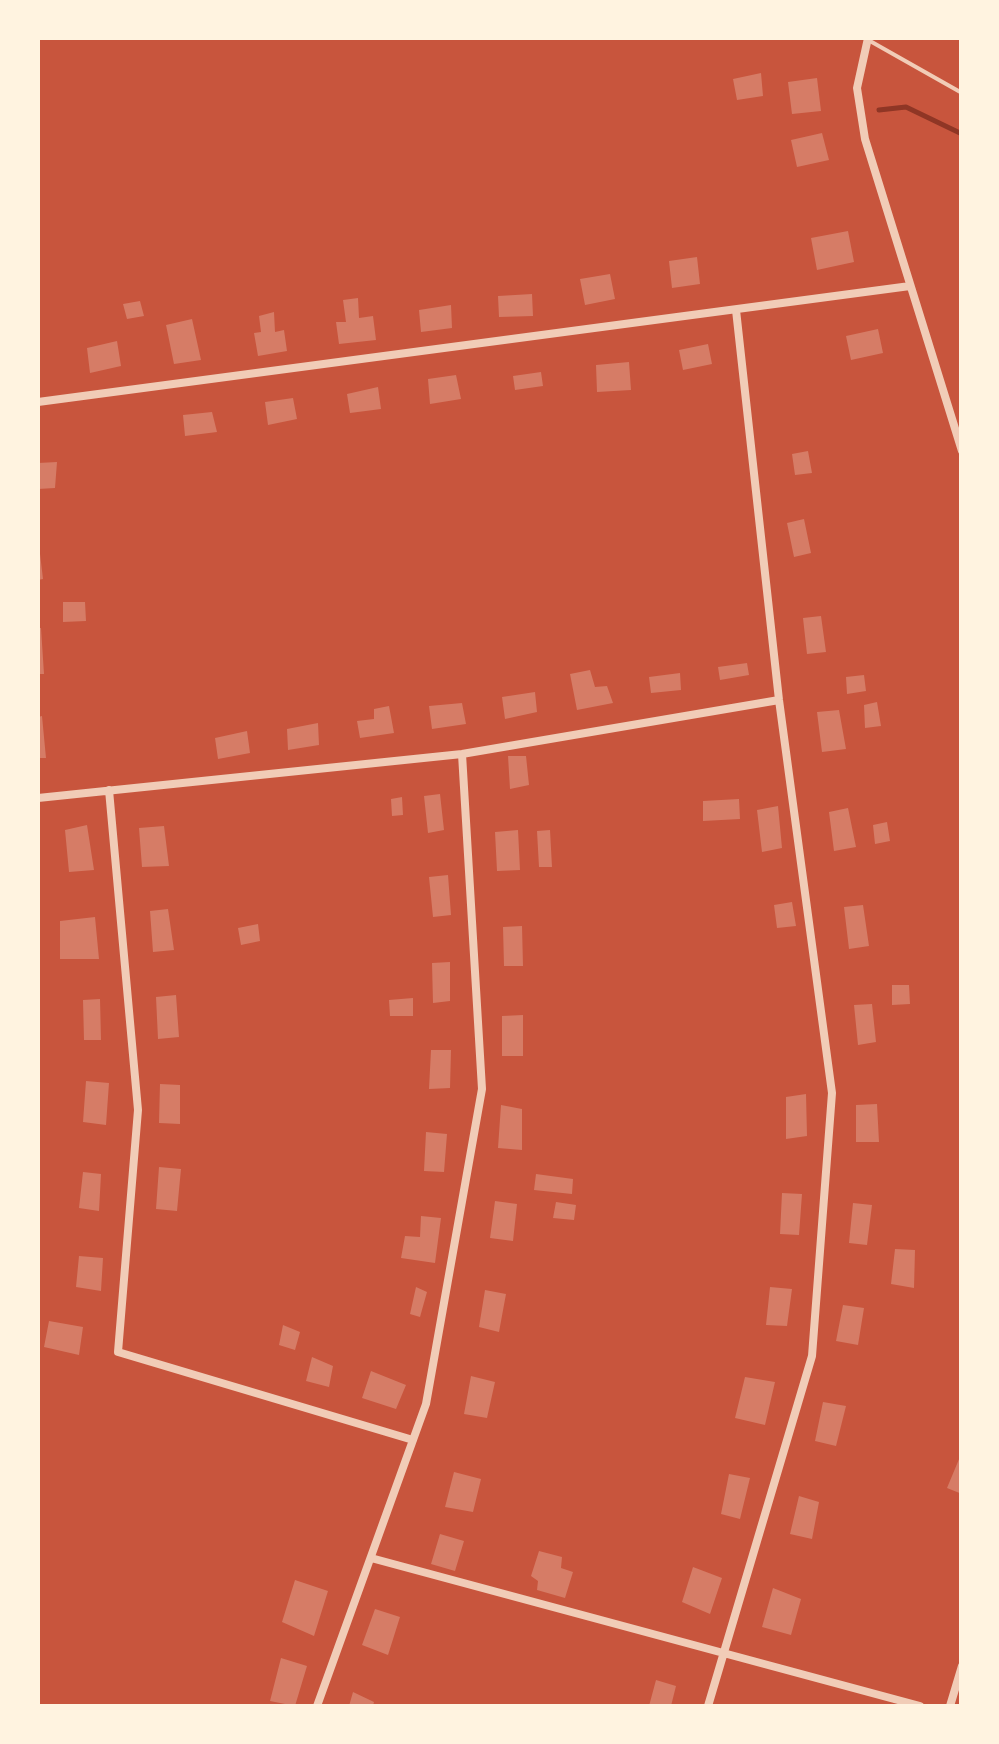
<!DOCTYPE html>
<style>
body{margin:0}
#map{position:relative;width:999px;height:1744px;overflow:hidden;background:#c8553d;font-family:Overpass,sans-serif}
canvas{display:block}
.frame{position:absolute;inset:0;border:40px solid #fff3e0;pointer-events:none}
</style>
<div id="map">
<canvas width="999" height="1744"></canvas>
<div class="frame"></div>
</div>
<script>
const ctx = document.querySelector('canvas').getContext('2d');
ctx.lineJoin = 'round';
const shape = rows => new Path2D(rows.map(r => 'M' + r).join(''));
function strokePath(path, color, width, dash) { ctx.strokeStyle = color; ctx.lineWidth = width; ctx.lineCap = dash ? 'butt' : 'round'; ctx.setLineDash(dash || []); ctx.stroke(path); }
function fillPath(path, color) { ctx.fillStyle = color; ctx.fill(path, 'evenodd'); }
strokePath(shape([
 [879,110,906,107,962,134]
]), '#8f3625', 5);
fillPath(shape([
 [761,73,763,96,737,100,733,79],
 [817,78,821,111,792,114,788,82],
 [822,133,829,160,797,167,791,140],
 [848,231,854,262,817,270,811,238],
 [697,257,700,284,672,288,669,261],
 [610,274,615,299,585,305,580,279],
 [532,294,533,316,499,317,498,296],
 [358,298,359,318,373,316,376,340,339,344,336,322,346,322,343,300],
 [140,301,144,316,127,319,123,304],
 [451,305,452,328,421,332,419,310],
 [274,312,275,332,284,330,287,351,258,356,254,333,261,332,259,316],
 [192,319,201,360,174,364,166,325],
 [878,329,883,353,851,360,846,336],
 [117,341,121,366,90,373,87,348],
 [708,344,712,364,683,370,679,350],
 [629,362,631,390,597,392,596,365],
 [541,372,543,386,515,390,513,376],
 [456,375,461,399,430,404,428,379],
 [378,387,381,409,350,413,347,394],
 [293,398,297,419,268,425,265,402],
 [212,412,217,432,185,436,183,415],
 [808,451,812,473,795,475,792,454],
 [57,462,55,488,38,489,38,463],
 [804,519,811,553,794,557,787,523],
 [38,537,43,579,38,580],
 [63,602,85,602,86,621,63,622],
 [821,616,826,652,807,654,803,618],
 [38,628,41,628,44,674,38,674],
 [747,663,749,675,720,680,718,667],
 [590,670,595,687,607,686,613,703,577,710,570,674],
 [680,673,681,690,651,693,649,677],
 [864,675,866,691,847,694,846,677],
 [535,692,537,712,505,719,502,697],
 [877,702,881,726,865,728,864,705],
 [462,703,466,724,432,729,429,706],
 [389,706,394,733,360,738,357,721,374,719,374,709],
 [839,710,846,749,822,752,817,712],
 [42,716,46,758,38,758,38,717],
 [318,723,319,745,288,750,287,729],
 [247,731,250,753,218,759,215,738],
 [508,756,526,756,529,785,510,789],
 [440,794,444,830,428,833,424,796],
 [402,797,403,815,392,816,391,799],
 [739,799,740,819,703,821,703,801],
 [778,806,782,848,762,852,757,810],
 [848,808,856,847,834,851,829,812],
 [887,822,890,841,875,844,873,825],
 [87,825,94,870,69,872,65,830],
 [164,826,169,866,142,867,139,828],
 [518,830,520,870,497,871,495,832],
 [550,830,552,867,539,867,537,831],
 [448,875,451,915,433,917,429,877],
 [792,902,796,926,777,928,774,905],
 [863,905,869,946,849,949,844,907],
 [168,909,174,950,153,952,150,911],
 [95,917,99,959,60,959,60,921],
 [258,924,260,941,241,945,238,928],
 [522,926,523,966,504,966,503,927],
 [450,962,450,1001,433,1003,432,963],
 [892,985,909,985,910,1004,892,1005],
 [176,995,179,1037,158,1039,156,997],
 [413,998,413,1016,390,1016,389,1000],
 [100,999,101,1040,84,1040,83,1000],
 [872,1004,876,1042,858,1045,854,1005],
 [523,1015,523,1056,502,1056,502,1016],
 [431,1050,451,1050,450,1088,429,1089],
 [86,1081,109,1083,106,1125,83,1122],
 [160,1084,180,1085,180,1124,159,1123],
 [806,1094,807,1136,786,1139,786,1097],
 [877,1104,879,1142,856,1142,856,1105],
 [501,1105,522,1109,522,1150,498,1148],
 [426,1132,447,1134,444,1172,424,1171],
 [159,1167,181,1169,177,1211,156,1209],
 [83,1172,101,1174,99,1211,79,1208],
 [536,1174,573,1179,572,1194,534,1190],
 [782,1193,802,1194,799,1235,780,1234],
 [495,1201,517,1204,513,1241,490,1238],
 [556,1202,576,1205,574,1220,553,1218],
 [853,1203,872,1205,867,1245,849,1243],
 [421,1216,441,1218,435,1263,401,1258,405,1236,420,1237],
 [895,1249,915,1250,914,1288,891,1284],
 [79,1256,103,1258,101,1291,76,1287],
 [416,1287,427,1292,420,1317,410,1314],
 [770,1287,792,1289,787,1326,766,1325],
 [485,1290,506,1294,499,1332,479,1327],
 [843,1305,864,1308,858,1345,836,1341],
 [49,1321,83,1327,79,1355,44,1347],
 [283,1325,300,1332,295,1350,279,1345],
 [312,1357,333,1366,329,1387,306,1381],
 [371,1371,406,1385,396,1409,362,1398],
 [471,1376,495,1382,487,1418,464,1414],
 [745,1377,775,1382,765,1425,735,1418],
 [823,1402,846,1406,836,1446,815,1441],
 [962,1452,962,1494,947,1488],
 [454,1472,481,1479,473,1512,445,1507],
 [729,1474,750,1478,740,1519,721,1514],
 [799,1496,819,1502,812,1539,790,1534],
 [440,1534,464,1541,455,1571,431,1564],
 [539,1551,562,1557,561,1568,573,1572,565,1598,537,1590,538,1581,531,1576],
 [693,1567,722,1578,710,1614,682,1602],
 [295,1580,328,1591,314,1636,282,1622],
 [773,1588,801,1599,791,1635,762,1627],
 [375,1609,400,1617,388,1655,362,1645],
 [281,1658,307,1666,295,1706,270,1701],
 [656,1680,676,1686,671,1706,649,1706],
 [353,1692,374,1702,373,1706,349,1706]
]), '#d67c66');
strokePath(shape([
 [870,41,962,93]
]), '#f1ccb7', 4);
strokePath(shape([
 [868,38,857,88,865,139,962,451],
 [38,402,910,286],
 [109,790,138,1110,118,1352,413,1440],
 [38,798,462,754,779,700],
 [371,1558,920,1706],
 [317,1706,426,1404,482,1089,462,754],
 [708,1706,812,1356,832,1093,779,700,736,310],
 [950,1706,962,1666]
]), '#f1ccb7', 8);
</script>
